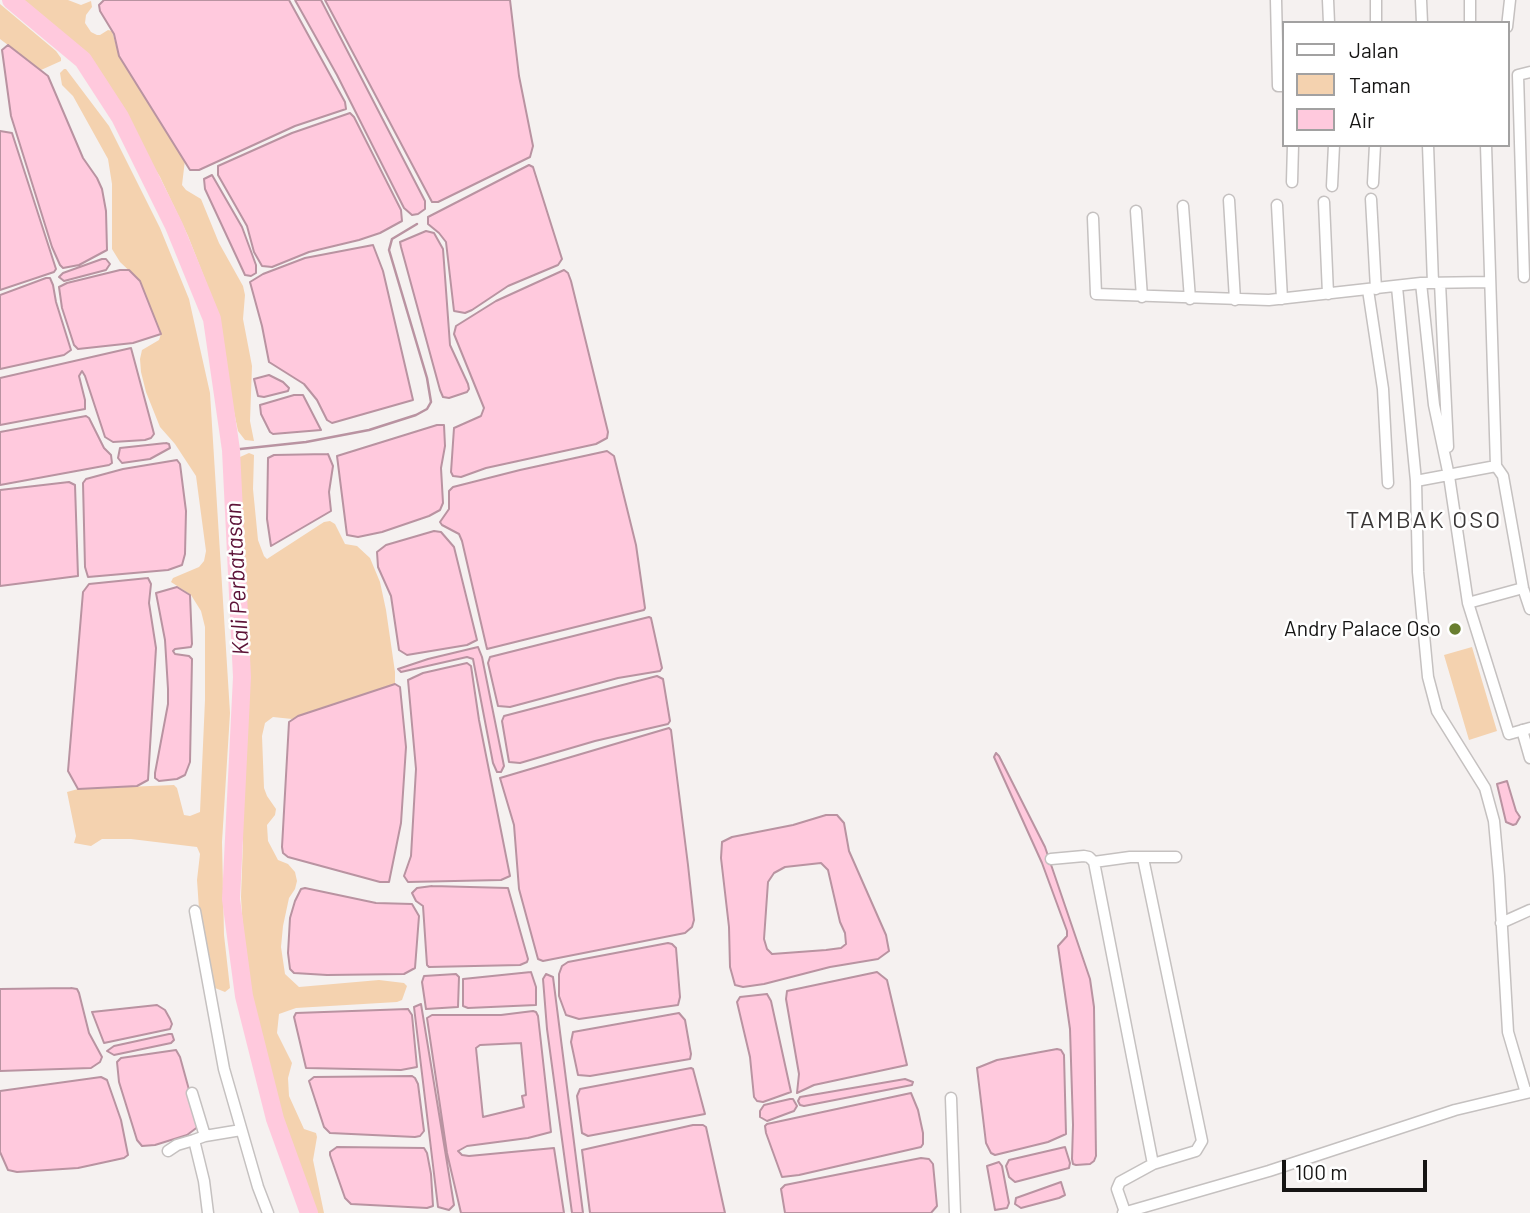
<!DOCTYPE html>
<style>
body{margin:0}
#map{position:relative;width:1530px;height:1213px;overflow:hidden;background:#f5f1f0;font-family:Barlow,sans-serif}
canvas{display:block}
.legend{position:absolute;left:1282px;top:21px;width:228px;height:126px;box-sizing:border-box;background:#fff;border:2px solid #a2a1a1;margin:0;padding:9px 12px;list-style:none;font-size:21px;color:#161514}
.legend li{display:flex;align-items:center;gap:14px;height:35px}
.legend b{width:35px;border:2px solid #a2a1a1}
.scale{position:absolute;left:1282px;top:1160px;width:145px;height:32px;box-sizing:border-box;border:4px solid #161514;border-top:0;padding-left:9px;font-size:21px;line-height:24px;white-space:nowrap;color:#161514;-webkit-text-stroke:5px #fff;paint-order:stroke}
</style>
<div id="map">
<canvas width="1530" height="1213"></canvas>
<ul class="legend">
<li><b style="height:9px;background:#fff"></b>Jalan</li>
<li><b style="height:19px;background:#f4d2af"></b>Taman</li>
<li><b style="height:19px;background:#ffc9dd"></b>Air</li>
</ul>
<div class="scale">100 m</div>
</div>
<script>
const ctx = document.querySelector('canvas').getContext('2d');
ctx.lineJoin = 'round';
function fillPath(path, color) { ctx.fillStyle = color; ctx.fill(path, 'evenodd'); }
const shape = rows => new Path2D(rows.map(r => 'M' + r).join(''));
function strokePath(path, color, width, dash) { ctx.strokeStyle = color; ctx.lineWidth = width; ctx.lineCap = dash ? 'butt' : 'round'; ctx.setLineDash(dash || []); ctx.stroke(path); }
function write(font, color, halo, rows, align = 'center') {
  ctx.font = font + ' Barlow,sans-serif'; ctx.lineWidth = 5; ctx.setLineDash([]); ctx.textBaseline = 'middle'; ctx.strokeStyle = halo; ctx.fillStyle = color; for (const [text, x, y, turn = 0] of rows) {
    ctx.save(); ctx.translate(x, y); ctx.rotate((+turn || 0) * Math.PI / 180); ctx.textAlign = isNaN(turn) ? turn : align; if (halo) ctx.strokeText(text, 0, 0); ctx.fillText(text, 0, 0); ctx.restore();
  }
}
fillPath(shape([
 [22,0,68,0,81,5,91,1,92,7,86,15,85,23,91,32,97,35,100,35,108,30,112,31,119,56,185,160,182,185,186,190,201,199,219,243,243,286,245,295,243,319,252,366,250,421,254,441,245,440,238,431,229,388,223,345,206,282,188,236,160,177,94,69,68,44,61,31],
 [0,4,56,51,61,58,61,61,41,70,0,39],
 [64,69,66,69,109,126,160,228,189,299,210,393,230,713,222,842,224,935,230,988,225,992,215,988,212,980,199,909,197,880,200,854,197,847,131,839,102,839,91,846,74,843,76,836,67,792,78,789,174,785,177,788,184,815,190,816,200,812,205,700,205,627,201,611,191,595,171,582,173,578,199,567,204,561,206,551,196,476,175,444,160,427,146,392,141,372,140,359,142,350,159,340,161,334,140,281,120,262,112,249,112,184,108,159,73,96,62,85,60,73],
 [249,453,254,455,253,489,258,540,264,556,267,559,324,522,330,521,335,524,345,544,357,546,370,558,380,582,386,610,395,672,395,684,292,719,273,717,265,723,262,736,264,788,267,796,276,809,275,815,267,825,268,841,278,860,288,864,295,872,297,881,295,889,289,898,283,926,281,947,285,974,299,987,379,980,404,983,407,986,402,1000,397,1002,296,1008,279,1014,277,1033,292,1063,288,1078,289,1096,304,1129,316,1133,317,1137,313,1160,324,1213,312,1213,292,1154,283,1136,282,1116,274,1095,264,1053,254,1021,246,983,241,897,243,842,241,822,246,658,243,612,245,575,240,503,240,457],
 [1472,647,1497,731,1469,740,1444,655]
]), '#f4d2af');
const water = shape([
 [104,0,289,0,345,102,346,109,295,126,199,170,190,170,119,56,114,34,100,11,99,5,104,0],
 [295,0,321,0,425,201,425,209,418,214,412,215,404,208,337,75,295,0],
 [325,0,510,0,519,76,533,146,530,157,438,202,432,202,325,0],
 [8,45,48,76,83,158,97,178,102,189,106,211,107,250,79,265,63,268,60,265,52,247,11,116,2,50,8,45],
 [350,113,354,117,401,210,402,221,380,233,359,240,309,252,272,267,262,266,254,252,247,226,218,175,218,166,292,133,350,113],
 [0,131,12,133,56,269,54,272,0,290,0,131],
 [529,165,533,167,562,259,558,265,508,286,472,310,465,313,454,311,446,242,439,233,428,224,428,217,529,165],
 [212,175,242,227,256,265,256,273,251,276,245,275,205,189,204,179,212,175],
 [426,231,434,233,443,249,450,345,468,384,469,389,467,392,449,398,443,397,440,390,401,247,400,242,426,231],
 [373,245,383,271,413,400,332,423,327,420,317,400,304,384,269,362,262,326,250,282,263,274,305,258,373,245],
 [102,259,106,259,110,264,106,270,64,281,59,277,63,273,102,259],
 [120,270,129,270,140,281,161,334,133,343,78,349,74,345,62,308,59,287,67,283,120,270],
 [564,270,568,273,571,281,608,432,607,438,596,444,486,468,461,477,453,476,451,472,454,428,481,416,484,408,454,334,456,326,496,301,564,270],
 [46,278,50,278,53,285,56,302,71,350,64,355,0,369,0,295,46,278],
 [131,348,153,430,154,434,151,438,145,440,113,442,105,437,85,376,82,371,79,376,85,400,85,409,0,425,0,378,131,348],
 [269,375,283,382,289,388,288,391,264,397,258,396,254,379,269,375],
 [294,395,303,395,321,430,273,434,270,432,261,414,260,405,294,395],
 [86,416,89,418,104,448,111,455,112,463,109,465,0,485,0,432,86,416],
 [437,425,444,425,445,446,441,468,443,503,440,510,429,516,382,532,358,537,347,535,337,456,437,425],
 [166,443,169,444,170,448,150,459,122,463,118,458,120,448,166,443],
 [607,451,614,456,636,545,645,608,644,610,487,649,462,541,459,534,442,525,440,522,449,509,449,491,453,487,520,470,607,451],
 [328,454,333,466,329,492,331,511,271,546,267,519,268,458,274,455,328,454],
 [177,460,180,464,186,511,185,554,182,565,168,570,88,577,85,567,83,483,86,479,123,469,177,460],
 [69,482,75,485,78,576,0,586,0,490,69,482],
 [434,531,441,532,454,547,477,640,467,645,407,655,399,650,391,596,378,567,377,552,386,545,434,531],
 [148,578,151,584,149,603,156,648,148,780,137,786,78,789,68,771,83,592,89,584,148,578],
 [177,587,190,595,192,644,191,647,175,649,173,651,175,654,189,656,192,659,190,762,185,775,177,779,159,781,155,778,155,773,168,704,168,689,165,640,156,593,177,587],
 [649,617,651,618,662,668,660,671,618,678,510,707,498,706,488,663,490,657,649,617],
 [478,647,482,657,504,766,501,772,497,772,493,763,473,659,467,657,401,672,398,669,428,659,478,647],
 [467,663,471,666,479,720,510,876,501,880,408,882,404,876,411,856,416,769,408,680,423,673,467,663],
 [657,676,663,679,670,721,668,724,595,741,520,763,509,762,502,721,504,716,657,676],
 [395,684,400,687,406,747,401,823,389,882,380,882,288,857,283,853,282,847,289,722,298,716,395,684],
 [669,728,671,730,688,865,694,920,692,927,685,933,543,961,538,959,519,889,514,825,500,778,669,728],
 [996,753,999,756,1045,847,1090,979,1094,1007,1096,1156,1094,1161,1090,1164,1076,1165,1073,1164,1072,1159,1073,1125,1070,1029,1058,946,1067,936,1067,931,1042,863,994,757,996,753],
 [1507,781,1516,811,1520,817,1516,824,1513,825,1506,822,1497,784,1507,781],
 [826,815,837,815,844,823,849,851,886,935,889,951,878,959,830,967,764,984,743,987,735,985,730,967,729,927,721,858,722,842,732,837,793,825,826,815],
 [821,863,828,870,840,922,845,933,846,944,841,948,826,950,772,954,767,949,764,939,768,882,774,873,785,867,821,863],
 [432,886,508,888,528,959,527,962,520,965,429,967,427,965,423,906,416,901,412,893,417,888,432,886],
 [305,888,376,903,412,904,419,916,415,968,404,974,327,975,294,973,290,969,288,953,290,918,295,901,301,889,305,888],
 [668,943,672,944,676,948,680,997,678,1005,579,1019,566,1015,559,996,559,974,562,966,568,962,668,943],
 [531,972,536,987,536,1005,468,1008,463,1006,463,979,531,972],
 [877,972,887,980,907,1065,814,1085,797,1093,799,1074,786,999,787,991,877,972],
 [456,974,459,977,458,1007,426,1009,422,982,424,976,456,974],
 [546,974,553,977,583,1213,572,1213,547,1029,543,979,546,974],
 [71,988,77,989,79,993,89,1033,102,1057,100,1062,91,1068,0,1071,0,989,71,988],
 [767,994,771,1001,791,1092,763,1102,757,1101,754,1097,750,1057,737,1002,740,997,767,994],
 [421,1004,454,1205,449,1210,438,1207,414,1007,421,1004],
 [157,1005,165,1010,170,1019,172,1024,170,1029,104,1043,92,1012,157,1005],
 [408,1009,412,1015,417,1067,401,1070,306,1068,294,1017,296,1013,408,1009],
 [533,1011,536,1012,538,1016,551,1132,528,1138,467,1146,458,1151,462,1155,469,1156,554,1148,564,1213,461,1213,447,1153,427,1018,432,1015,501,1015,533,1011],
 [521,1043,526,1095,522,1096,524,1107,483,1117,476,1048,480,1045,521,1043],
 [679,1013,685,1020,691,1054,690,1059,590,1076,578,1075,571,1042,573,1032,679,1013],
 [169,1034,172,1034,174,1040,171,1043,114,1055,107,1051,114,1046,169,1034],
 [1057,1049,1061,1050,1064,1055,1066,1134,1048,1142,995,1155,991,1153,986,1143,977,1068,997,1060,1057,1049],
 [176,1050,180,1057,199,1126,187,1135,155,1145,142,1146,137,1140,119,1082,117,1062,121,1058,176,1050],
 [691,1068,693,1069,705,1114,588,1136,582,1133,577,1096,580,1089,691,1068],
 [412,1076,415,1078,418,1084,424,1131,420,1136,415,1137,330,1133,324,1127,309,1081,314,1077,412,1076],
 [101,1077,107,1080,121,1120,128,1155,124,1158,78,1168,17,1172,8,1170,0,1152,0,1091,101,1077],
 [905,1079,913,1082,912,1085,804,1106,800,1105,798,1101,800,1097,905,1079],
 [911,1093,918,1110,923,1133,923,1144,921,1147,799,1175,782,1177,766,1133,765,1126,767,1124,911,1093],
 [790,1099,793,1099,797,1106,794,1111,767,1121,760,1117,760,1111,764,1105,790,1099],
 [693,1125,703,1125,706,1127,725,1213,590,1213,582,1150,693,1125],
 [337,1147,424,1148,427,1153,431,1174,433,1206,427,1208,351,1204,345,1198,330,1155,330,1152,337,1147],
 [1065,1147,1070,1163,1069,1168,1015,1182,1009,1177,1006,1166,1009,1160,1065,1147],
 [921,1158,929,1159,933,1164,937,1206,931,1213,785,1213,781,1189,785,1185,921,1158],
 [999,1162,1002,1166,1009,1203,1007,1208,995,1210,987,1166,999,1162],
 [1061,1182,1065,1195,1059,1198,1021,1208,1015,1204,1016,1198,1061,1182]
]);
fillPath(water, '#ffc9dd');
strokePath(water, '#b993a1', 2);
strokePath(shape([
 [231,450,306,442,369,430,416,415,427,409,431,402,427,378,389,250,392,239,417,224]
]), '#b993a1', 2.5);
strokePath(shape([
 [11,0,83,60,120,117,174,226,212,319,231,450,242,677,231,899,244,996,275,1119,309,1213]
]), '#ffc9dd', 18);
const minor = shape([
 [1276,0,1278,86,1283,86],
 [1328,0,1329,23],
 [1376,0,1376,23],
 [1421,0,1422,23],
 [1470,0,1470,23],
 [1507,27,1510,0],
 [1428,145,1433,283],
 [1486,145,1496,466],
 [1292,182,1293,145],
 [1373,183,1375,145],
 [1332,186,1334,145],
 [1371,199,1376,289],
 [1229,200,1235,300],
 [1324,202,1328,294],
 [1277,205,1282,299],
 [1183,206,1190,299],
 [1136,211,1142,297],
 [1093,218,1096,294,1269,300,1421,283,1490,282],
 [1524,277,1518,75,1530,72],
 [1421,283,1434,405,1449,476,1468,603],
 [1440,283,1448,447],
 [1397,287,1416,481,1418,572,1428,677,1437,711,1485,788,1494,821,1499,876,1508,1032,1526,1093],
 [1368,290,1383,389,1388,483],
 [1416,481,1496,466,1503,476,1523,588,1530,609],
 [1523,588,1468,603,1509,734,1530,728],
 [1522,730,1530,758],
 [1051,859,1084,856,1089,857,1094,862,1153,1164],
 [1094,862,1130,857,1176,857],
 [195,911,224,1069,258,1187,268,1213],
 [1501,923,1530,910],
 [192,1093,205,1136],
 [951,1098,955,1213],
 [168,1151,177,1145,194,1140],
 [1125,1212,1117,1189,1120,1182,1153,1164,1196,1151,1202,1141,1143,858],
 [208,1213,204,1181,194,1140,205,1136,241,1130],
 [1123,1213,1269,1171,1455,1110,1530,1092]
]);
strokePath(minor, '#c5c1c0', 13);
strokePath(minor, '#fff', 10);
for (const [x, y, r, color] of [
 [1455,629,7,"#697e30"]
]) { const dot = new Path2D(); dot.arc(x, y, r, 0, 2 * Math.PI); ctx.fillStyle = color; ctx.fill(dot); strokePath(dot, '#fff', 2.5); }
write('21px', '#161514', '#fff', [
 ["Andry Palace Oso",1441,629]
], 'right');
write('italic 23px', '#5d1338', '#fff', [
 ["Kali Perbatasan",237,579,-93]
]);
ctx.letterSpacing = '2px';
write('24px', '#3a3737', '#fff', [
 ["TAMBAK OSO",1424,520]
]);
ctx.letterSpacing = '0px';
</script>
